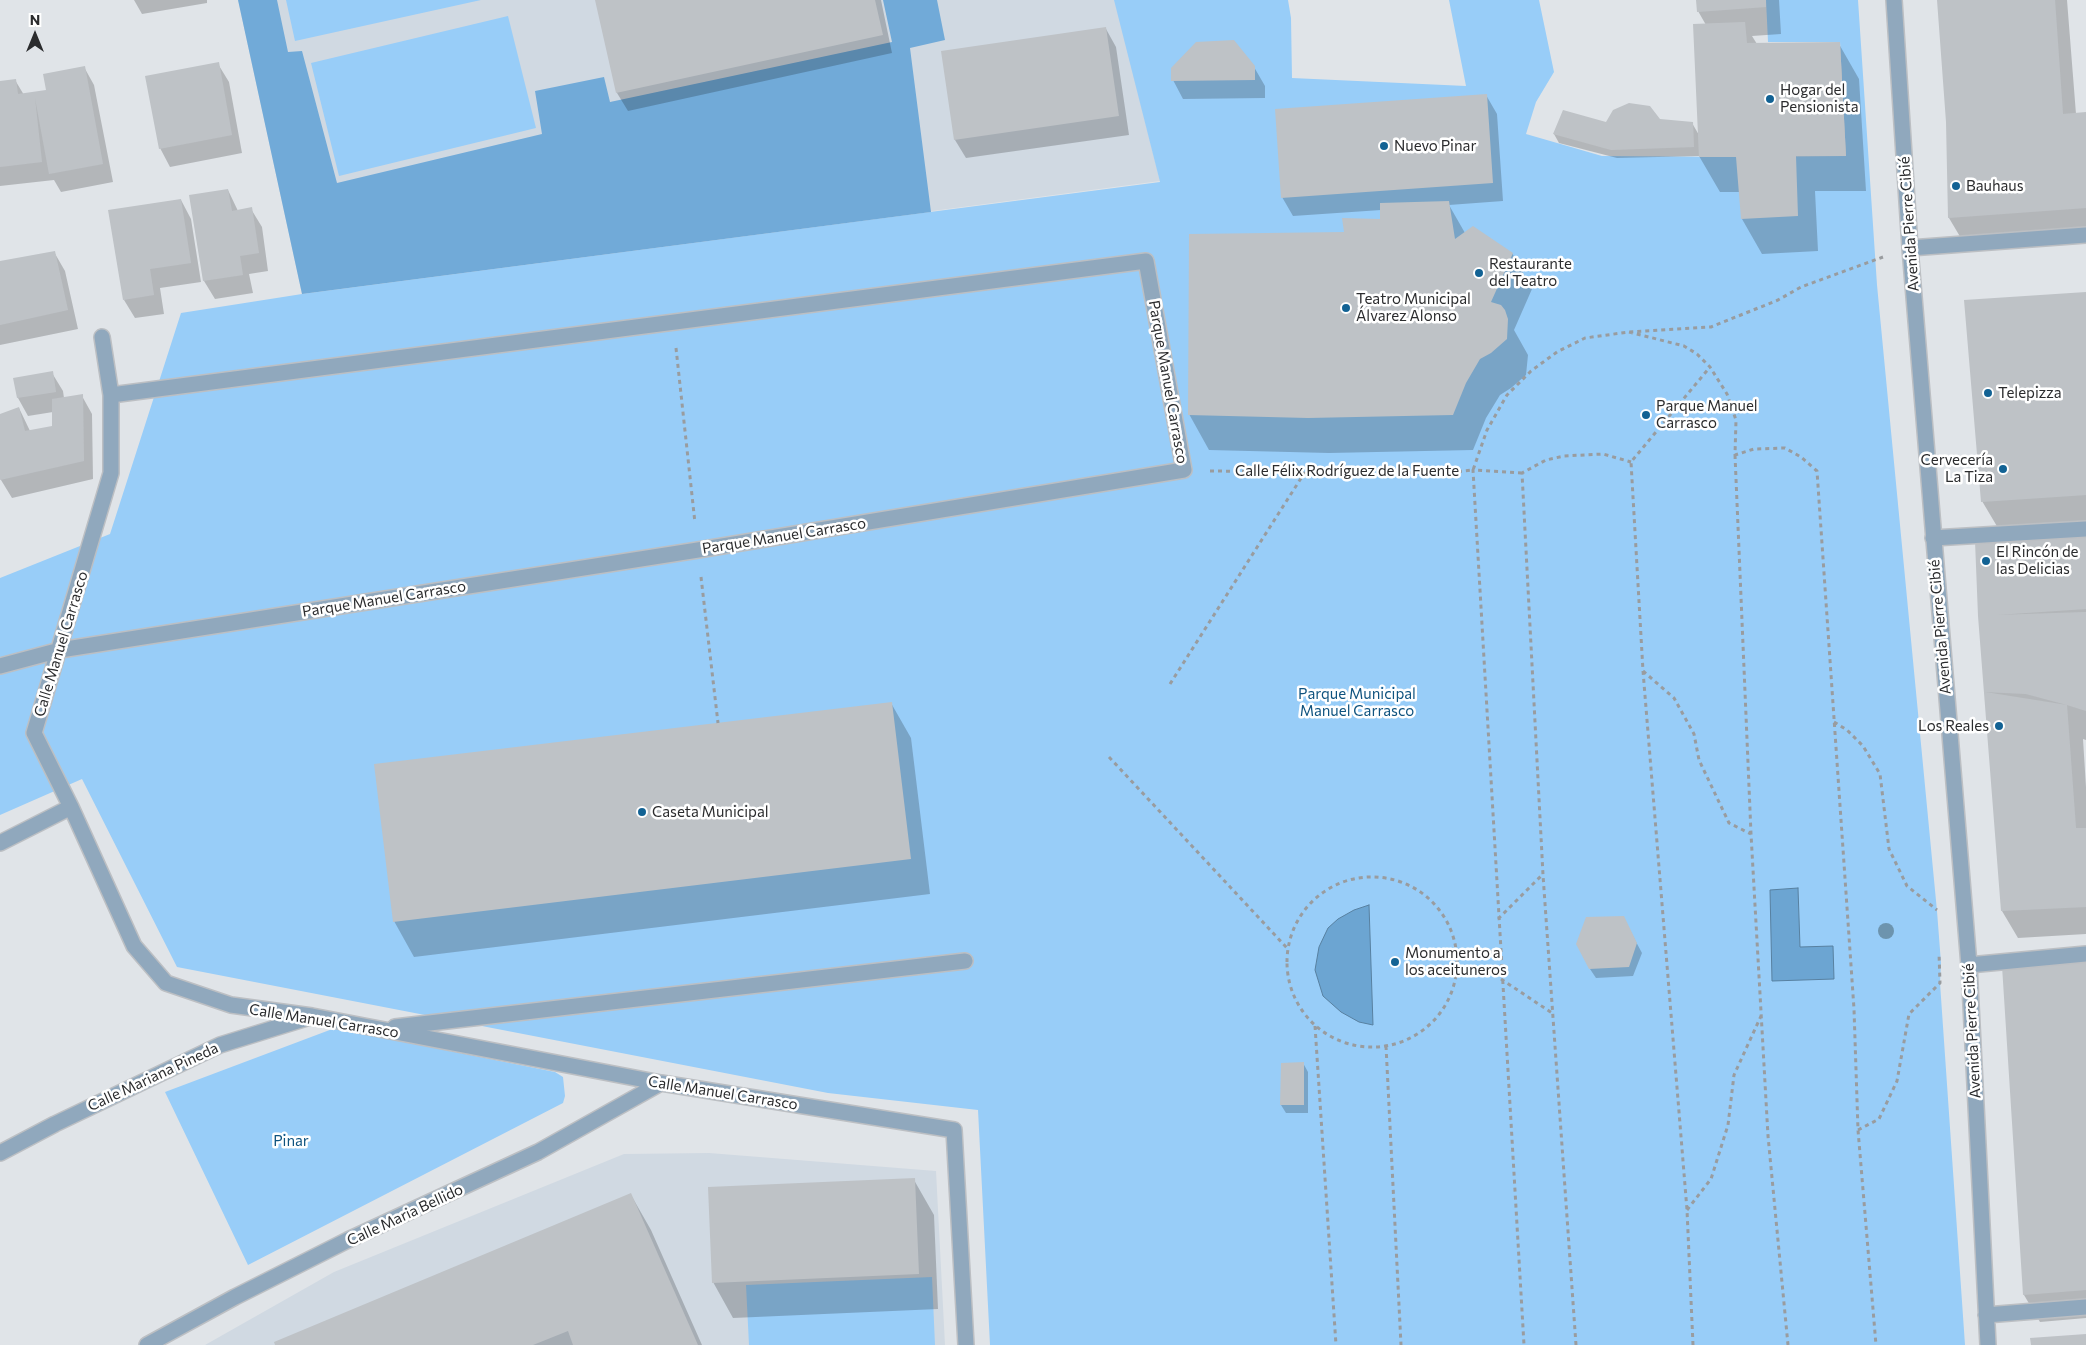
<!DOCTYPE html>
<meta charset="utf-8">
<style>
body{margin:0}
#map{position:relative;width:2086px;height:1345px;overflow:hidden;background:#e0e4e8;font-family:Commissioner,sans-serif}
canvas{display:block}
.north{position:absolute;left:10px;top:10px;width:50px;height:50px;-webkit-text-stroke:4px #fff;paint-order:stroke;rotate:0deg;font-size:14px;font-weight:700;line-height:20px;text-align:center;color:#2b2c2e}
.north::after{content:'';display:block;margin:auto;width:18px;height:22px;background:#2b2c2e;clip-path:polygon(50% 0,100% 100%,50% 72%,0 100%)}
</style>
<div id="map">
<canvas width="2086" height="1345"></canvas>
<div class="north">N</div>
</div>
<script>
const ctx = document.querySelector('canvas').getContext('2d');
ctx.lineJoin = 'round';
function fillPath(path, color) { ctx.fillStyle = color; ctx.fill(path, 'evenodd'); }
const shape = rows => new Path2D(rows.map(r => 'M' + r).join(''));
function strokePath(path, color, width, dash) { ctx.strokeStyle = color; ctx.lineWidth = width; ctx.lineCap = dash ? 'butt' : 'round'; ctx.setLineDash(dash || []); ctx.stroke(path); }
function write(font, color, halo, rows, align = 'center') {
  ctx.font = font + ' Commissioner,sans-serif'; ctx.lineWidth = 5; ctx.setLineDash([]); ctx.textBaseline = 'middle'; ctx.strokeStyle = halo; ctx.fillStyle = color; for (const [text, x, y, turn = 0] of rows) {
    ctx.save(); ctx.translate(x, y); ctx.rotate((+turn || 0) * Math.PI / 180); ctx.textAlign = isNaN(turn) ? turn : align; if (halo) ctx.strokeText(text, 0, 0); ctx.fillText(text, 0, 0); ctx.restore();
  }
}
fillPath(shape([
 [238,0,1115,0,1160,181,302,294],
 [709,1153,936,1171,945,1345,205,1345,334,1272,624,1154]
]), '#d0d9e2');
fillPath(shape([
 [286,0,481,0,295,41],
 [1114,0,1288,0,1291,18,1292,78,1466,86,1449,0,1539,0,1554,72,1536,102,1526,134,1602,156,1736,157,1846,156,1840,42,1768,42,1766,0,1858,0,1877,285,1937,911,1941,963,1940,983,1965,1345,990,1345,978,1110,828,1093,177,967,82,779,0,815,0,578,110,534,181,313,302,294,1160,182],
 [508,16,536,128,339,176,311,63],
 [335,1028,555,1072,563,1077,565,1096,563,1103,248,1265,165,1092],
 [932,1277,935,1345,749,1345,746,1285]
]), '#98cdf8');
fillPath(shape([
 [238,0,277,0,288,52,302,51,337,183,542,134,535,91,604,77,610,102,892,42,883,0,937,0,945,40,910,48,931,212,302,294]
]), '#71aad8');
const water = shape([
 [1798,888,1800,947,1833,946,1834,979,1772,981,1770,890,1798,888],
 [1369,905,1373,1025,1359,1022,1341,1012,1323,996,1315,970,1319,947,1328,928,1338,919,1354,910,1369,905]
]);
fillPath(water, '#6ca5d2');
strokePath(water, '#5881a1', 1);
fillPath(shape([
 [134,0,207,0,207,3,142,14],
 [596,0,881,0,892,53,628,111,617,93],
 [1697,0,1779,0,1781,34,1752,36,1757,44,1839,44,1859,79,1866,191,1815,191,1818,251,1762,254,1742,219,1740,192,1720,192,1699,156,1617,158,1559,143,1554,134,1564,112,1606,124,1659,120,1692,123,1699,135,1706,25,1698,11],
 [1938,0,2067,0,2076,114,2086,114,2086,236,1965,245,1949,218,1947,122],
 [1106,29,1116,47,1129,135,966,158,955,140,942,52],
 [218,64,229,82,242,153,170,167,160,148],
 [84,67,94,85,113,182,61,192,54,180,0,186,0,82,15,80,24,95,48,92],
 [1254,67,1265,86,1265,98,1183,99,1173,80],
 [1486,95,1497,114,1503,201,1449,205,1465,233,1512,253,1532,289,1514,330,1528,355,1526,375,1511,388,1500,395,1486,418,1473,450,1329,453,1209,450,1189,414,1345,233,1381,221,1381,210,1293,216,1282,197],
 [228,190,238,211,251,209,262,227,268,271,249,274,253,293,215,299,204,281],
 [181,200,191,219,201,282,160,288,164,314,135,318,124,300],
 [54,252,65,271,78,329,0,345,0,262],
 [2086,294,2086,523,1998,528,1982,501],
 [52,373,63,391,64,398,82,396,92,414,93,479,12,498,1,480,0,415,19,408,30,431,54,427,53,412,28,416,18,398,14,379],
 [2086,535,2086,740,2083,739,2086,787,2086,934,2018,938,2002,911,1979,616],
 [891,703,911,738,930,894,414,957,394,921],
 [1628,927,1642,953,1633,976,1596,978,1590,969],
 [2086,961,2086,1318,2040,1322,2024,1295,2003,967],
 [1303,1063,1308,1072,1308,1113,1286,1113,1281,1105],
 [914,1180,934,1215,938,1309,733,1318,713,1282],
 [631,1195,651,1230,702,1345,277,1345]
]), '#0003');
fillPath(shape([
 [595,0,875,0,883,35,616,93],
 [1696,0,1766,0,1766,7,1697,12],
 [1937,0,2055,0,2063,114,2086,112,2086,208,1948,218,1946,122],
 [1745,22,1747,43,1840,42,1846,156,1796,156,1798,216,1741,219,1736,157,1699,157,1693,24],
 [1106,27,1119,116,954,140,941,51],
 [1234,40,1255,66,1255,80,1171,81,1171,68,1196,42],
 [219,62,232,135,159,149,145,76],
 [85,66,103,164,49,174,35,98,42,162,0,167,0,81,16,79,18,94,46,90,43,74],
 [1487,94,1493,183,1281,198,1275,109],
 [1629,103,1650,106,1660,119,1693,122,1694,147,1611,150,1553,134,1563,110,1606,122,1613,110],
 [228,189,232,211,252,207,259,253,240,256,243,275,203,281,189,195],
 [181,199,191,263,150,269,154,295,123,300,108,210],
 [1449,201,1455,239,1473,226,1513,253,1491,302,1501,305,1505,310,1508,319,1507,339,1491,353,1480,359,1466,383,1453,415,1308,418,1188,415,1189,234,1344,232,1342,218,1380,219,1380,203],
 [55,251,68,310,0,325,0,261],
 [2086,292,2086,495,1981,502,1964,300],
 [53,371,56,392,17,398,13,378],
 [83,394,84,461,0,480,0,414,19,407,25,431,52,426,52,399],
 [2086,534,2086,609,1996,615,2086,612,2086,711,2067,705,2026,694,1985,692,2067,705,2076,828,2086,828,2086,907,2001,911,1978,616,1975,541],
 [892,702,911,859,393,922,374,764],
 [1624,916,1637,943,1629,967,1589,969,1576,944,1586,917],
 [2086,960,2086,1290,2023,1295,2002,966],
 [1304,1062,1304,1105,1280,1105,1281,1063],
 [915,1178,919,1274,712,1283,708,1187],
 [631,1193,698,1345,573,1345,568,1331,533,1345,275,1345,274,1342],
 [2086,1334,2086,1345,2031,1345,2030,1338]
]), '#bec2c6');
const minor = shape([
 [1894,0,1910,248,1969,965,1988,1345],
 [1910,248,2086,235],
 [102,337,111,395,111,473,34,733,71,807,134,946,166,983,231,1005,312,1016,661,1083,954,1130,966,1345],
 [1933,538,2086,529],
 [0,666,60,650,698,550,1184,470,1146,261,111,395],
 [0,843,71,807],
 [1969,965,2086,954],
 [395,1027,965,961],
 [0,1153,55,1124,220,1045,307,1018],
 [1986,1315,2086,1307],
 [147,1345,235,1297,348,1240,538,1152,661,1083]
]);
strokePath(minor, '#bcbfc3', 18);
strokePath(shape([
 [1629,332,1684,346,1697,354,1710,367,1727,394,1736,420,1735,455,1754,449,1785,448,1801,457,1817,471,1854,1009,1858,1130,1876,1345],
 [676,348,695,523],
 [1735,455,1751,834,1768,1136,1788,1345],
 [1210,471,1445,473,1473,470,1487,430,1507,395,1531,371,1557,352,1585,338,1629,332,1711,327,1778,300,1801,287,1883,257],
 [1522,473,1473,470,1524,1345],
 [701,577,718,723],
 [1643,671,1674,698,1694,734,1699,760,1729,823,1751,834],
 [1170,684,1305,472],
 [1834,722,1847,730,1863,746,1880,774,1889,849,1907,886,1937,910],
 [1109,757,1287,948],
 '1287 962a85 85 0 1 1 170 0a85 85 0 1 1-170 0Z',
 [1498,919,1542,875],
 [1456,954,1500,951],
 [1501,979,1552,1013],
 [1315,1026,1336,1345],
 [1386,1046,1401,1345],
 [1858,1130,1879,1119,1897,1081,1909,1014,1940,983,1939,953],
 [1687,1210,1711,1179,1728,1125,1734,1075,1761,1016],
 [1576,1345,1543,875,1522,473,1546,460,1564,456,1603,454,1631,462],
 [1693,1345,1687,1210,1643,671,1631,462,1710,367]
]), '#999c9f', 3, [4, 4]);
strokePath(minor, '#90a8bd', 15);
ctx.fillStyle = '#6d94ae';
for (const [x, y] of [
 [1886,931]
]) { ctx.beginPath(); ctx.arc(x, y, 8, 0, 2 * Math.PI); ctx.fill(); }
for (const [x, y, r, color] of [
 [1770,99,5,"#126294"],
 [1384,146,5,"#126294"],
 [1956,186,5,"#126294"],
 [1479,273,5,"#126294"],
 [1346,308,5,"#126294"],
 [1988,393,5,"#126294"],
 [1646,415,5,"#126294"],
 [2003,469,5,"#126294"],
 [1986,561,5,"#126294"],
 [1999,726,5,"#126294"],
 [642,812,5,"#126294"],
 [1395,962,5,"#126294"]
]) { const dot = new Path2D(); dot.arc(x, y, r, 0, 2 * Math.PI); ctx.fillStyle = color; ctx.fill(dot); strokePath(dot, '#fff', 2); }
write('15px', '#2b2c2e', '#fff', [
 ["Hogar del",1780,90],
 ["Pensionista",1780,107],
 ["Nuevo Pinar",1394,146],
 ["Bauhaus",1966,186],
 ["Restaurante",1489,264],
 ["del Teatro",1489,281],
 ["Teatro Municipal",1356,299],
 ["Álvarez Alonso",1356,316],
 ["Telepizza",1998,393],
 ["Parque Manuel",1656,406],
 ["Carrasco",1656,423],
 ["Cervecería",1993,460,"right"],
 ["La Tiza",1993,477,"right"],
 ["El Rincón de",1996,552],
 ["las Delicias",1996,569],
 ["Los Reales",1989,726,"right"],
 ["Caseta Municipal",652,812],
 ["Monumento a",1405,953],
 ["los aceituneros",1405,970]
], 'left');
write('15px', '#2b2c2e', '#fff', [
 ["Avenida Pierre Cibié",1909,224,-94],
 ["Parque Manuel Carrasco",1168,382,80],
 ["Calle Félix Rodríguez de la Fuente",1347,471],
 ["Parque Manuel Carrasco",784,536,-9],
 ["Parque Manuel Carrasco",384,599,-9],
 ["Avenida Pierre Cibié",1940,627,-95],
 ["Calle Manuel Carrasco",61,644,-73],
 ["Calle Manuel Carrasco",324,1021,9],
 ["Avenida Pierre Cibié",1972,1031,-93],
 ["Calle Mariana Pineda",153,1077,-25],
 ["Calle Manuel Carrasco",723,1093,9],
 ["Calle Maria Bellido",405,1215,-25]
]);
write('15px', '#0f537f', '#fff', [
 ["Parque Municipal",1357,694],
 ["Manuel Carrasco",1357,711],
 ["Pinar",291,1141]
]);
</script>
